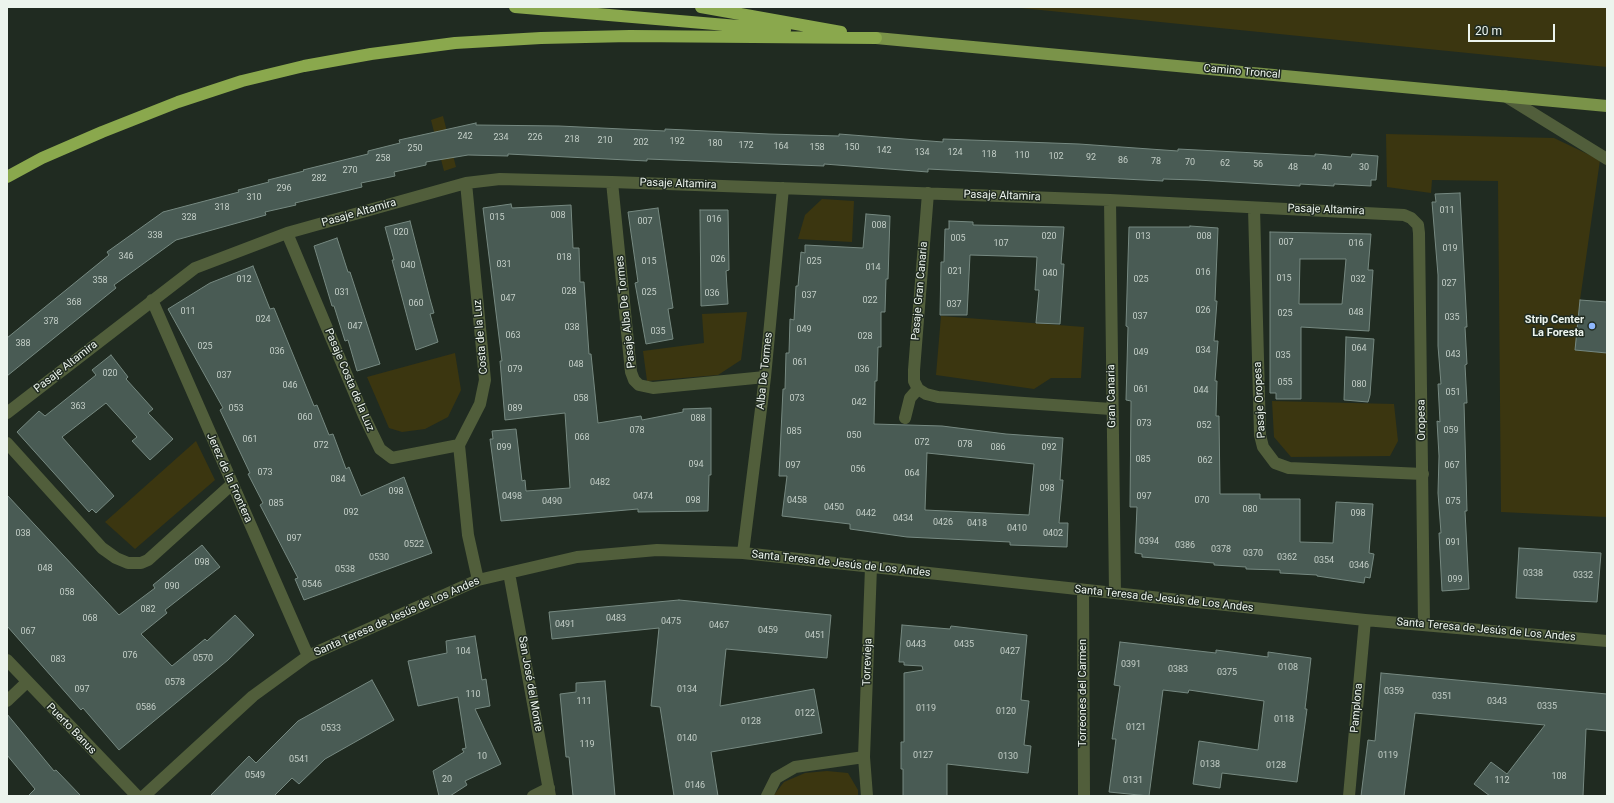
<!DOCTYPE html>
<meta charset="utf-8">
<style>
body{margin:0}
#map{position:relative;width:1614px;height:803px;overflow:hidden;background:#202b21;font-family:Roboto,sans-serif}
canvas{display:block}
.frame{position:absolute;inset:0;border:8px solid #ecf4ed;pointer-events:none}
.scale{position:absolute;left:1468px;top:24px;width:87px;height:18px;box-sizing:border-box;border:2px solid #ecf4ed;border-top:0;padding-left:5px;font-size:12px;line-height:14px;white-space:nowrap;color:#ecf4ed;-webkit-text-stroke:3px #202b21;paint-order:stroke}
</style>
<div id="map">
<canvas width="1614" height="803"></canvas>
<div class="frame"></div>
<div class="scale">20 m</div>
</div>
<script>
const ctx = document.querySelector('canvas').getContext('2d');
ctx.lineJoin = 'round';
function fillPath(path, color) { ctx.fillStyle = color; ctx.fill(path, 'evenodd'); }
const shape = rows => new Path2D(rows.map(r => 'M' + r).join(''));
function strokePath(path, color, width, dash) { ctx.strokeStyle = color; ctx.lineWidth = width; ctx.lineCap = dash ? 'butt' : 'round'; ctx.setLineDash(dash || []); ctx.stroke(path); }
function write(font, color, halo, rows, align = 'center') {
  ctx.font = font + ' Roboto,sans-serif'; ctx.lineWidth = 3; ctx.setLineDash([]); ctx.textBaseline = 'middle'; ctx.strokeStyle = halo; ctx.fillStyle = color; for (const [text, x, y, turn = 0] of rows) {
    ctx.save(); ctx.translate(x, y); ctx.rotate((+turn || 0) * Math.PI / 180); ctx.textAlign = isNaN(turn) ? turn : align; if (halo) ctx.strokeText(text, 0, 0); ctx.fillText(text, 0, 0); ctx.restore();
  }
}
fillPath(shape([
 [1011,7,1607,7,1607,67],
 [443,116,456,167,444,171,431,120],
 [1386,134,1554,138,1600,160,1580,300,1575,350,1607,353,1607,517,1501,512,1498,181,1432,180,1431,193,1387,187],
 [822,199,854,201,852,242,798,239,805,215],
 [747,312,741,360,718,375,647,381,643,351,704,343,702,314],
 [941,316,1084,327,1081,378,1051,378,1034,389,936,375],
 [455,353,461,390,448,417,425,429,402,432,389,428,367,377],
 [1272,401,1394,404,1398,441,1390,456,1291,457,1274,437],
 [196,441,215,480,135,549,105,522],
 [827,771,848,773,858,790,858,796,773,796,784,782,805,773]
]), '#3b3610');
const building = shape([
 [476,123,476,125,559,126,665,131,665,129,769,134,839,136,839,134,943,142,943,139,1079,144,1178,151,1178,149,1315,156,1315,154,1351,157,1352,154,1378,156,1376,180,1371,180,1371,186,1334,184,1334,186,1300,184,1300,186,1197,180,1163,179,1163,181,928,169,928,172,824,164,824,166,647,159,647,161,508,154,508,156,468,155,426,162,426,165,394,172,395,176,361,183,362,187,295,203,296,205,265,212,266,215,176,240,114,285,116,288,7,376,7,338,109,255,107,252,163,212,239,192,238,190,269,182,268,180,304,171,303,170,368,154,368,151,400,143,399,140,476,123],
 [1460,193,1467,327,1465,327,1467,364,1465,365,1467,403,1464,403,1467,511,1465,511,1469,589,1442,591,1439,533,1441,533,1438,493,1439,456,1437,421,1440,422,1438,384,1441,384,1438,346,1438,275,1432,202,1436,202,1435,194,1460,193],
 [511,204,512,208,571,205,573,248,579,248,580,282,584,282,589,354,591,354,598,423,641,416,642,420,683,412,683,409,711,408,711,475,709,475,708,511,638,512,638,509,501,521,490,439,493,439,492,431,516,429,522,481,525,480,526,491,570,488,565,413,505,420,500,361,502,361,483,208,511,204],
 [658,208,673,308,668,309,673,339,646,344,635,283,638,282,628,212,658,208],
 [700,210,728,210,729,270,726,271,728,304,701,306,700,210],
 [866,214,890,216,888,279,886,279,885,312,881,312,881,347,878,347,877,381,875,381,874,424,942,426,1006,434,1063,438,1060,480,1063,480,1059,523,1068,523,1067,547,1010,545,1010,542,907,537,850,529,850,524,782,516,787,476,779,476,783,389,785,389,786,353,789,353,790,319,794,320,796,286,798,286,801,252,805,253,805,245,863,248,866,214],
 [927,453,1034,464,1029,515,925,510,927,453],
 [410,221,430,299,434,313,430,314,438,342,416,350,392,260,394,260,385,227,410,221],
 [949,221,973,222,973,225,1064,227,1061,264,1064,264,1060,324,1036,323,1039,290,1035,290,1037,257,970,255,967,315,940,315,941,262,944,262,945,229,949,229,949,221],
 [1190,226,1218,228,1215,301,1217,301,1214,341,1218,341,1215,381,1217,381,1216,416,1219,416,1220,494,1260,494,1260,499,1300,499,1300,542,1333,543,1336,502,1373,504,1369,553,1374,554,1370,578,1365,577,1364,583,1317,576,1317,575,1280,573,1280,570,1246,569,1246,567,1214,565,1214,563,1142,557,1142,554,1135,553,1137,507,1130,507,1131,401,1126,400,1128,327,1126,326,1129,227,1190,227,1190,226],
 [1270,232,1371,234,1368,270,1373,270,1369,331,1301,327,1301,399,1276,399,1276,393,1270,393,1270,232],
 [1300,259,1346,259,1342,304,1299,304,1300,259],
 [337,238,348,272,350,272,380,364,357,371,348,340,345,341,334,306,332,306,314,246,337,238],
 [253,266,270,309,274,308,314,406,317,405,329,435,333,434,346,469,349,467,361,496,404,477,432,553,304,600,295,579,298,578,260,505,263,503,248,474,250,473,220,410,223,408,168,309,210,283,253,266],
 [1580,300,1607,302,1607,353,1575,350,1580,300],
 [1346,337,1374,339,1370,395,1368,402,1344,400,1346,337],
 [111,355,128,377,126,379,153,409,148,413,173,439,150,460,132,441,137,437,106,403,62,437,114,496,96,513,92,509,89,512,17,432,39,411,45,416,96,375,92,370,111,355],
 [7,495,119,615,155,588,153,585,202,545,220,567,165,610,167,613,141,634,172,666,205,639,207,641,235,615,254,635,228,660,119,750,83,708,81,710,7,626,7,495],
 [1519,548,1601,553,1597,602,1516,598,1519,548],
 [679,600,831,615,827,658,726,649,720,706,814,689,822,733,711,752,718,796,674,796,660,707,651,706,659,628,552,639,549,612,679,600],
 [902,625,950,629,951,626,1027,635,1021,700,1029,701,1024,745,1031,746,1028,773,947,764,947,796,903,796,903,769,901,769,901,742,904,742,904,673,923,670,922,666,904,665,904,662,899,662,902,625],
 [475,636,482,680,486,679,490,706,475,709,501,764,465,781,467,785,450,796,439,796,433,771,464,752,462,749,466,748,458,697,418,706,408,661,447,653,446,641,475,636],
 [1120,642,1216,653,1216,650,1268,657,1268,652,1311,658,1305,709,1307,709,1297,782,1222,773,1220,788,1193,784,1199,741,1258,750,1264,701,1189,690,1188,693,1163,690,1149,796,1109,792,1116,739,1112,739,1120,686,1114,685,1120,642],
 [1381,673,1607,694,1607,731,1586,729,1583,796,1490,796,1474,784,1491,762,1507,774,1545,725,1415,713,1404,796,1361,796,1368,740,1375,741,1381,673],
 [372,680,394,720,325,759,299,784,292,778,274,796,210,796,249,756,256,763,298,721,372,680],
 [605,681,615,796,573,796,569,757,566,757,560,694,576,692,576,683,605,681],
 [7,714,54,771,56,770,81,796,28,796,35,789,7,755,7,714]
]);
fillPath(building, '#495b54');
strokePath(building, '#768981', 1);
strokePath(shape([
 [1505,96,1607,159],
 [612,182,631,372,634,380,639,385,653,388,765,377],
 [466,183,485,380,480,404,459,445,468,535,478,580],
 [928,193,914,370,914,381,918,389,926,394,938,397,1111,409],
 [1110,200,1115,593],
 [1254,208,1260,435,1263,447,1275,463,1289,468,1423,474],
 [287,233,364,416,380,449,392,458,459,445],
 [152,300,308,656],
 [7,413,195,268,287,233,466,183,500,179,612,182,1110,200,1404,215,1411,218,1418,225,1419,233,1424,624],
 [905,418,910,398,918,389],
 [7,443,102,548,116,558,128,563,141,563,148,560,231,485],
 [743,553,765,377,783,188],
 [509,573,550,796],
 [1083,590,1084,796],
 [7,660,137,796],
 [7,701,27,682],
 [144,796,253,696,308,656,478,580,577,557,657,550,743,553,1365,620,1607,641],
 [533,796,549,788],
 [767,796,776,778,795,767,864,757],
 [867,796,864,757,871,567],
 [1349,796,1365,620]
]), '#515e3b', 12);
strokePath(shape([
 [876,38,1607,106]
]), '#7a9349', 12);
strokePath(shape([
 [515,7,785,30],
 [701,7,841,32],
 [7,177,42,158,102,132,178,102,242,81,304,66,371,54,455,43,541,38,630,36,876,38]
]), '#8aa84d', 12);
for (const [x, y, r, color] of [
 [1592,326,4,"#8fb8fd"]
]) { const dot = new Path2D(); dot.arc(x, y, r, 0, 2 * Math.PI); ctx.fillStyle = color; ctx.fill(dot); strokePath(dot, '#202b21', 1.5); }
write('9px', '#c3cec7', null, [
 ["242",465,137],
 ["234",501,138],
 ["226",535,138],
 ["218",572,140],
 ["210",605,141],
 ["192",677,142],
 ["202",641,143],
 ["180",715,144],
 ["172",746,146],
 ["164",781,147],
 ["158",817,148],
 ["150",852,148],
 ["250",415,149],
 ["142",884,151],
 ["134",922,153],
 ["124",955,153],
 ["118",989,155],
 ["110",1022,156],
 ["102",1056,157],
 ["92",1091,158],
 ["258",383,159],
 ["86",1123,161],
 ["78",1156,162],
 ["70",1190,163],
 ["62",1225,164],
 ["56",1258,165],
 ["48",1293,168],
 ["40",1327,168],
 ["30",1364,168],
 ["270",350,171],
 ["282",319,179],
 ["296",284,189],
 ["310",254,198],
 ["318",222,208],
 ["011",1447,211],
 ["008",558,216],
 ["328",189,218],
 ["015",497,218],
 ["016",714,220],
 ["007",645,222],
 ["008",879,226],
 ["020",401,233],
 ["338",155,236],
 ["020",1049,237],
 ["013",1143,237],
 ["008",1204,237],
 ["005",958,239],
 ["007",1286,243],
 ["107",1001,244],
 ["016",1356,244],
 ["019",1450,249],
 ["346",126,257],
 ["018",564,258],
 ["026",718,260],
 ["015",649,262],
 ["025",814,262],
 ["031",504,265],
 ["040",408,266],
 ["014",873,268],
 ["021",955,272],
 ["016",1203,273],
 ["040",1050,274],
 ["015",1284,279],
 ["012",244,280],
 ["025",1141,280],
 ["032",1358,280],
 ["358",100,281],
 ["027",1449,284],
 ["028",569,292],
 ["031",342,293],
 ["025",649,293],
 ["036",712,294],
 ["037",809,296],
 ["047",508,299],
 ["022",870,301],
 ["368",74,303],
 ["060",416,304],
 ["037",954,305],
 ["026",1203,311],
 ["011",188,312],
 ["048",1356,313],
 ["025",1285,314],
 ["037",1140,317],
 ["035",1452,318],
 ["024",263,320],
 ["378",51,322],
 ["047",355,327],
 ["038",572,328],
 ["049",804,330],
 ["035",658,332],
 ["063",513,336],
 ["028",865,337],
 ["388",23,344],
 ["025",205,347],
 ["064",1359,349],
 ["034",1203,351],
 ["036",277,352],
 ["049",1141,353],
 ["043",1453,355],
 ["035",1283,356],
 ["061",800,363],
 ["048",576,365],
 ["079",515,370],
 ["036",862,370],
 ["020",110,374],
 ["037",224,376],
 ["055",1285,383],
 ["080",1359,385],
 ["046",290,386],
 ["061",1141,390],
 ["044",1201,391],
 ["051",1453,393],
 ["058",581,399],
 ["073",797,399],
 ["042",859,403],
 ["363",78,407],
 ["053",236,409],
 ["089",515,409],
 ["060",305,418],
 ["088",698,419],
 ["073",1144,424],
 ["052",1204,426],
 ["078",637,431],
 ["059",1451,431],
 ["085",794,432],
 ["050",854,436],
 ["068",582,438],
 ["061",250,440],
 ["072",922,443],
 ["078",965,445],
 ["072",321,446],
 ["099",504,448],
 ["086",998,448],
 ["092",1049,448],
 ["085",1143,460],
 ["062",1205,461],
 ["094",696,465],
 ["097",793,466],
 ["067",1452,466],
 ["056",858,470],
 ["073",265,473],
 ["064",912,474],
 ["084",338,480],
 ["0482",600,483],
 ["098",1047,489],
 ["098",396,492],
 ["0498",512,497],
 ["0474",643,497],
 ["097",1144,497],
 ["098",693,501],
 ["0458",797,501],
 ["070",1202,501],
 ["0490",552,502],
 ["075",1453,502],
 ["085",276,504],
 ["0450",834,508],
 ["080",1250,510],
 ["092",351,513],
 ["0442",866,514],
 ["098",1358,514],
 ["0434",903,519],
 ["0426",943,523],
 ["0418",977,524],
 ["0410",1017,529],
 ["038",23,534],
 ["0402",1053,534],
 ["097",294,539],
 ["0394",1149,542],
 ["091",1453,543],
 ["0522",414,545],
 ["0386",1185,546],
 ["0378",1221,550],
 ["0370",1253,554],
 ["0530",379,558],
 ["0362",1287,558],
 ["0354",1324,561],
 ["098",202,563],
 ["0346",1359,566],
 ["048",45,569],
 ["0538",345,570],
 ["0338",1533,574],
 ["0332",1583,576],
 ["099",1455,580],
 ["0546",312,585],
 ["090",172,587],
 ["058",67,593],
 ["082",148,610],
 ["068",90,619],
 ["0483",616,619],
 ["0475",671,622],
 ["0491",565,625],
 ["0467",719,626],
 ["0459",768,631],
 ["067",28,632],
 ["0451",815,636],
 ["0443",916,645],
 ["0435",964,645],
 ["104",463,652],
 ["0427",1010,652],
 ["076",130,656],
 ["0570",203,659],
 ["083",58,660],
 ["0391",1131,665],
 ["0108",1288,668],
 ["0383",1178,670],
 ["0375",1227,673],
 ["0578",175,683],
 ["097",82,690],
 ["0134",687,690],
 ["0359",1394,692],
 ["110",473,695],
 ["0351",1442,697],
 ["111",584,702],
 ["0343",1497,702],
 ["0335",1547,707],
 ["0586",146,708],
 ["0119",926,709],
 ["0120",1006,712],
 ["0122",805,714],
 ["0118",1284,720],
 ["0128",751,722],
 ["0121",1136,728],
 ["0533",331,729],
 ["0140",687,739],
 ["119",587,745],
 ["0127",923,756],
 ["0119",1388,756],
 ["10",482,757],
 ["0130",1008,757],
 ["0541",299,760],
 ["0138",1210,765],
 ["0128",1276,766],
 ["0549",255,776],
 ["108",1559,777],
 ["20",447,780],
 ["0131",1133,781],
 ["112",1502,781],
 ["0146",695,786]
]);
write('11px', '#ecf4ed', '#202b21', [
 ["Camino Troncal",1242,72,5],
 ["Pasaje Altamira",678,184,2],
 ["Pasaje Altamira",1002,196,2],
 ["Pasaje Altamira",1326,210,2],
 ["Pasaje Altamira",359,213,-16],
 ["Pasaje Gran Canaria",920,291,-85],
 ["Pasaje Alba De Tormes",626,312,-96],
 ["Costa de la Luz",481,337,-95],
 ["Pasaje Altamira",66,367,-38],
 ["Alba De Tormes",765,371,-84],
 ["Pasaje Costa de la Luz",349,380,67],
 ["Gran Canaria",1112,396,-91],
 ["Pasaje Oropesa",1260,400,-93],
 ["Oropesa",1422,420,-91],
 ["Jerez de la Frontera",229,478,66],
 ["Santa Teresa de Jesús de Los Andes",841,564,6],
 ["Santa Teresa de Jesús de Los Andes",1164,599,6],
 ["Santa Teresa de Jesús de Los Andes",397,617,-24],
 ["Santa Teresa de Jesús de Los Andes",1486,630,5],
 ["Torrevieja",868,662,-88],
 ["San José del Monte",530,684,80],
 ["Torreones del Carmen",1083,693,-90],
 ["Pamplona",1357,708,-85],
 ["Puerto Banus",71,729,46]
]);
write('bold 11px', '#ecf4ed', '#202b21', [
 ["Strip Center",1584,320],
 ["La Foresta",1584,333]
], 'right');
</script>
